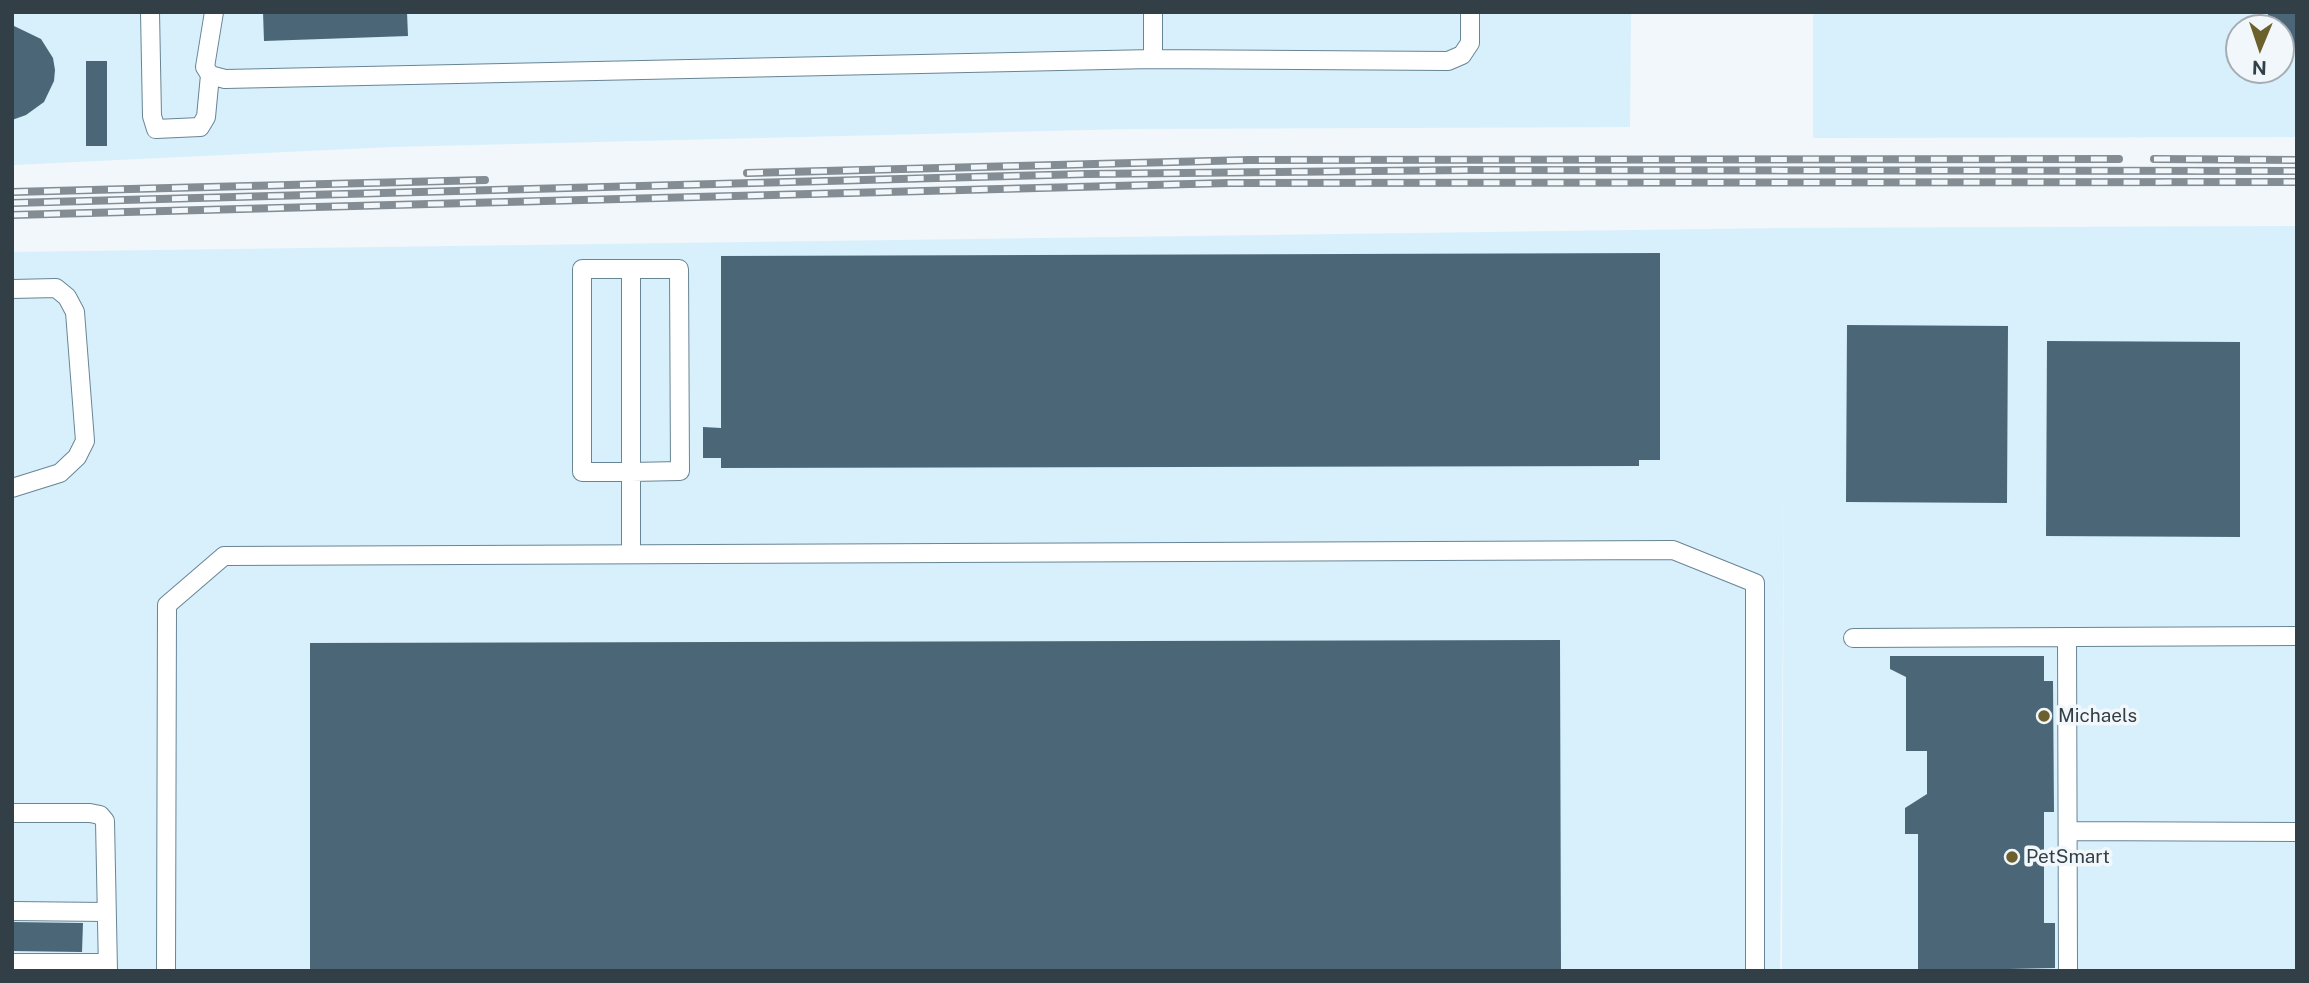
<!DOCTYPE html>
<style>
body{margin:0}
#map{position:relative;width:2309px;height:983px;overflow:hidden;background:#f1f7fb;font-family:"Public Sans",sans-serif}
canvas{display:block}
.frame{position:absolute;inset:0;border:14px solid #323f46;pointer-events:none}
.north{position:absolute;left:2225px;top:14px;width:70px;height:70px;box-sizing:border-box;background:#f1f7fb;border:2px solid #a5adb3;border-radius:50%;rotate:182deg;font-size:19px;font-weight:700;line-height:28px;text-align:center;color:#323f46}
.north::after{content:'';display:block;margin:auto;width:24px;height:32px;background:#6c602d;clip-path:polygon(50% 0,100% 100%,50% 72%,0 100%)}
</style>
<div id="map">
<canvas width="2309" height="983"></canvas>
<div class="frame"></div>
<div class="north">N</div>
</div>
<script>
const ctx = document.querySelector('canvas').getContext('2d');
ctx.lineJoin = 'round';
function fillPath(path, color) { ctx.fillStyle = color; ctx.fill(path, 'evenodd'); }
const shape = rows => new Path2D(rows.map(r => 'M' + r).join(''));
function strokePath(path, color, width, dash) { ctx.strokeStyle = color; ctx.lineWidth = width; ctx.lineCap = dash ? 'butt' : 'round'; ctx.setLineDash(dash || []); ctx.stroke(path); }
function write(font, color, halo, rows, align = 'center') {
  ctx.font = font + ' "Public Sans",sans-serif'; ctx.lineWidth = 7; ctx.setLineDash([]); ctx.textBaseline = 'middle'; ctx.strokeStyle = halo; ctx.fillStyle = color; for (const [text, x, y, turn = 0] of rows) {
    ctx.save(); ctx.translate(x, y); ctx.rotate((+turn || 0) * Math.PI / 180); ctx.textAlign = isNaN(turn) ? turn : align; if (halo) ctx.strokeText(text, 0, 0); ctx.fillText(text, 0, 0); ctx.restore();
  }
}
fillPath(shape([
 [12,12,1631,12,1630,127,1128,129,391,147,12,165],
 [1813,12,2297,12,2297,137,1813,138],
 [2239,28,2281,28,2281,70,2239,70],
 [2297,226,2297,971,1782,971,1784,483,1780,971,12,971,12,252,1784,228]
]), '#d8effc');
fillPath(shape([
 [263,12,407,12,408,36,264,41],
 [2268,12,2297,12,2297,48,2281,48,2281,28,2267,28],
 [12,25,41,39,53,58,55,70,54,81,44,102,26,115,12,120],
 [86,61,107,61,107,146,86,146],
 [1660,253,1660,460,1639,460,1639,466,721,468,721,458,703,458,703,427,721,428,721,256],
 [1847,325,2008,326,2007,503,1846,502],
 [2047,341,2240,342,2240,537,2046,536],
 [1560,640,1561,971,310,971,310,643],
 [1890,656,2044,656,2044,681,2053,681,2054,812,2044,812,2044,923,2055,923,2055,968,1918,971,1918,834,1905,834,1905,808,1927,794,1927,751,1906,751,1906,677,1890,669],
 [12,922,83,923,82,952,12,951]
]), '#4b6777');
const minor = shape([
 [150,12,152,116,156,129,200,127,206,117,210,75],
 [214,12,205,67,210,75,225,79,1153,59,1153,12],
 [1153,59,1448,61,1462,55,1470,43,1470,12],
 [12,289,56,288,67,297,75,312,85,441,77,457,60,473,12,488],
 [631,554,631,472,582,472,582,269,679,269,680,471,631,472,631,269],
 [2067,637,2068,971],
 [1853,638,2297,636],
 [12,813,90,813,100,815,105,821,108,971],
 [2068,831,2297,832],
 [12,911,106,912],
 [12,963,107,963],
 [166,971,167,605,224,556,1673,550,1755,583,1755,971]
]);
strokePath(minor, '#688595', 20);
strokePath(minor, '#fff', 18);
const rail = shape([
 [2154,159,2297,160],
 [747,173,1249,160,2119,159],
 [12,192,485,180],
 [12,203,1085,174,1468,170,2297,171],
 [12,215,1228,183,2297,182]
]);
strokePath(rail, '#838d93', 8);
strokePath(rail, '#f1f7fb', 5, [16]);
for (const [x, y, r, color] of [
 [2044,716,7,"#6c602d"],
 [2012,857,7,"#6c602d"]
]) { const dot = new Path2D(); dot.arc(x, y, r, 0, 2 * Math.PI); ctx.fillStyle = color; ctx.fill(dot); strokePath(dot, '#f1f7fb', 2.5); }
write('19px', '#323f46', '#f1f7fb', [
 ["Michaels",2058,716],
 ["PetSmart",2026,857]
], 'left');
</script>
